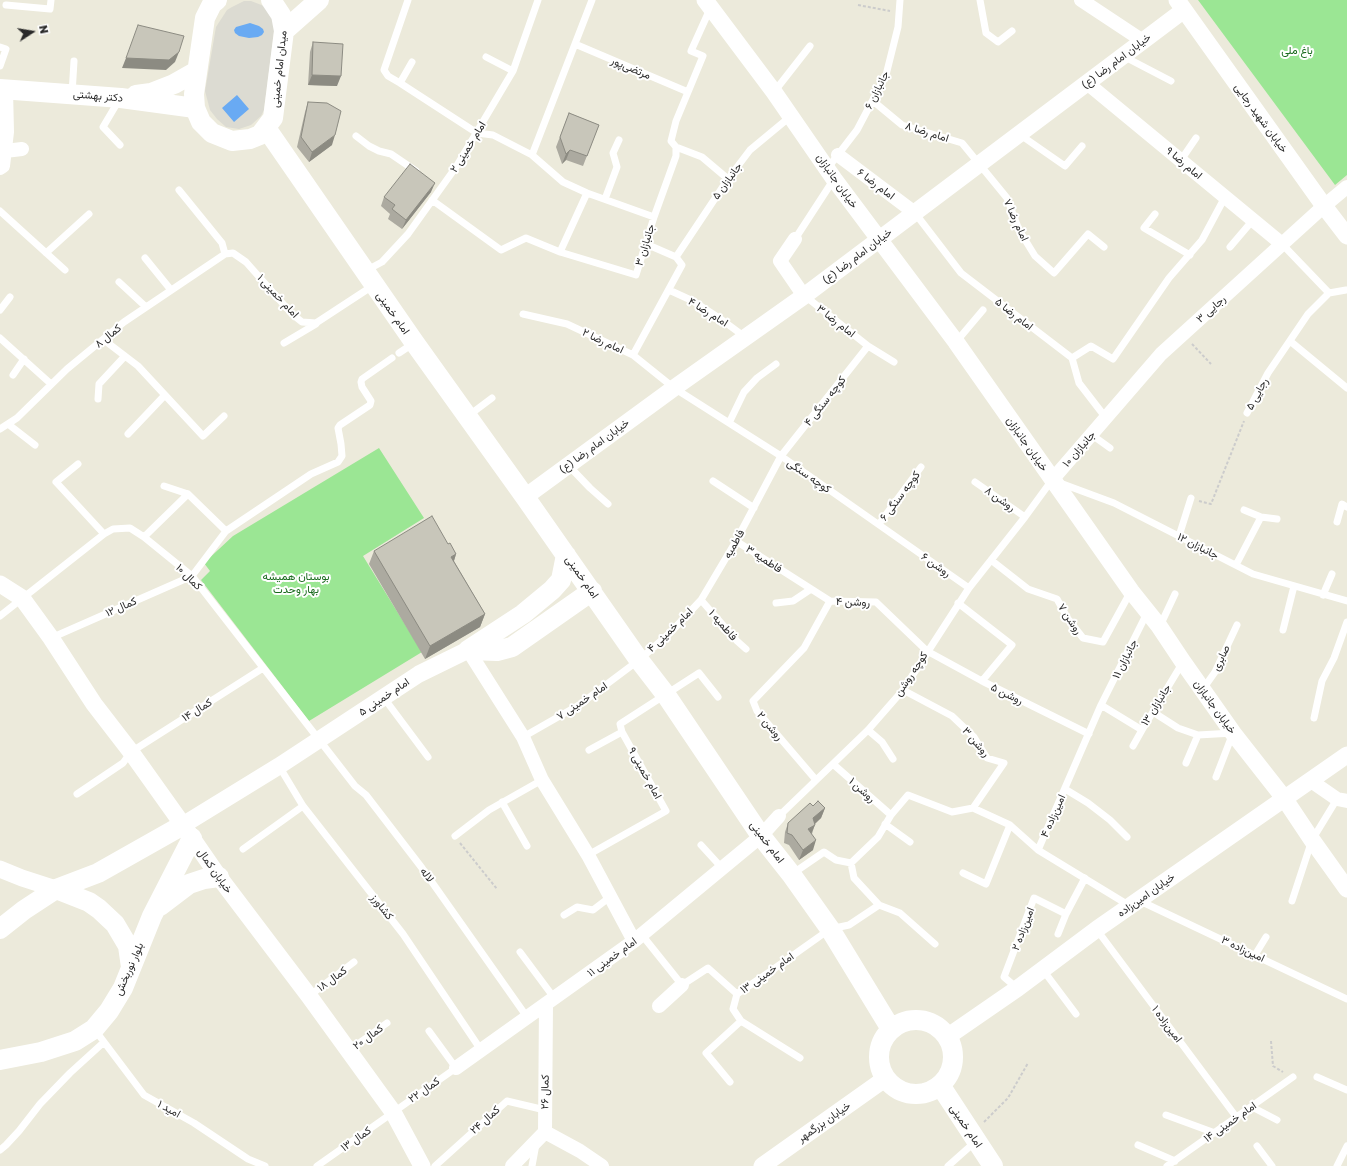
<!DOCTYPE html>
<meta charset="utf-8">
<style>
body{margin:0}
#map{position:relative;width:1347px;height:1166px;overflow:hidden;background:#eceadb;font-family:"Golos Text",sans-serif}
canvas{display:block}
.north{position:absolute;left:12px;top:12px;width:40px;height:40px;-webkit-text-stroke:3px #fff;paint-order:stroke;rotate:78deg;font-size:11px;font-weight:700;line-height:16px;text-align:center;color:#2a2a2a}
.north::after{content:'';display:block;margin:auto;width:14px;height:18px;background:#2a2a2a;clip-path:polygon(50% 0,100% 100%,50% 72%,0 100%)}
</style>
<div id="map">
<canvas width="1347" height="1166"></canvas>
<div class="north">N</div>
</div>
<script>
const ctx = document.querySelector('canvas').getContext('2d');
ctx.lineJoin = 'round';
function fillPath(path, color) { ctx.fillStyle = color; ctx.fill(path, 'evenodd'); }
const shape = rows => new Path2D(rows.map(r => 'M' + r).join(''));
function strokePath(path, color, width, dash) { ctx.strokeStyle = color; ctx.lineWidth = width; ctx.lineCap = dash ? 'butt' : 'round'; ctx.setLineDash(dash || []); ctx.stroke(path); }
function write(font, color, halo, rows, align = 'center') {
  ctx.font = font + ' "Golos Text",Vazirmatn,sans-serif'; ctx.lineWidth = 4; ctx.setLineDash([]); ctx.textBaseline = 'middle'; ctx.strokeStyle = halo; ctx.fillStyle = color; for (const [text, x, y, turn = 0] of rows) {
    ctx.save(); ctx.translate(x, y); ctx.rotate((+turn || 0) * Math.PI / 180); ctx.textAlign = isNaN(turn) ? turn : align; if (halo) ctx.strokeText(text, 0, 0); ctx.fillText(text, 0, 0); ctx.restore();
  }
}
fillPath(shape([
 [1198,0,1347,0,1347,175,1335,185],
 [379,448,424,518,363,556,422,652,309,721,201,580,210,571,204,563,233,536]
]), '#9be694');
fillPath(shape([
 [244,1,251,1,264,6,275,24,264,110,261,116,251,125,239,129,226,127,217,119,210,110,205,91,216,27,227,10,232,7]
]), '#dcdbd2');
fillPath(shape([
 [250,23,259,26,263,29,264,32,262,35,258,37,249,38,239,36,235,33,234,30,236,27],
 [237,95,249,109,234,122,222,108]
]), '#69aaf3');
strokePath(shape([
 [858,5,890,11],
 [1192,344,1211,364],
 [1199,501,1211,504,1244,421],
 [460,843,497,889],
 [1271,1041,1273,1066,1283,1072],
 [984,1122,1008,1098,1028,1063]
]), '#ccc', 2, [3, 2]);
strokePath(shape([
 [408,0,384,70,388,76,400,83,477,133,493,135,532,155,563,182,587,193,654,217],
 [980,0,986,33,998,42,1012,31],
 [6,5,50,9,51,0],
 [575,44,688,92],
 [0,47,6,49,0,66],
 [1123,56,1171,81],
 [486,57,513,71],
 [400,83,412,62],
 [774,92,810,46],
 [72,94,74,61],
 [119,100,103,127,120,145],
 [873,101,902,125,962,143,1007,198,1019,230,1035,256,1054,273,1088,234,1104,247],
 [1019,134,1065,166,1082,146],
 [356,136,369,146,379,151,391,154,416,171],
 [676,147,702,157,728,179],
 [532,155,592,0],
 [1181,160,1196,138],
 [827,169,857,130,886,75,898,27,900,0],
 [179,190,222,243,225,254],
 [605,199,617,167,613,153,619,140],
 [432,200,501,250,526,238,560,252,636,275,654,217,676,156,676,147,671,141,676,121,703,56,691,51,710,9],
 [0,211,65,270],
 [915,213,961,273,1072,358,1079,383,1106,418],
 [1155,214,1144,228,1190,255],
 [795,239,834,179],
 [1282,244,1329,293],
 [1230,247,1253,220],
 [560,252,587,193],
 [46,253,89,214],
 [676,257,728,179,750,150,791,116],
 [145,258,171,290],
 [367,270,382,262,408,234,456,167,513,71,538,0],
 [119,282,146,307],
 [669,290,693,301,722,320,745,337],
 [805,296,868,346,894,362],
 [0,310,10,297],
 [523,314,567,324,633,355,674,388,781,456,969,588],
 [0,338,51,384],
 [104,340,138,366,203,436,224,416],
 [1290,341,1347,388],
 [956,342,983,310],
 [284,343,316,324],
 [399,353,414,343],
 [633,355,682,265,676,257,646,244],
 [1072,358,1091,346,1113,359,1169,278,1202,240,1225,197],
 [13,375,24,359],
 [98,399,99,384,125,356],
 [1247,413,1268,373,1308,314,1329,293,1346,290],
 [468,416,492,398],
 [729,423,744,392,757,378,776,364],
 [8,424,35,445],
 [0,429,17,418,67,369,124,322,225,254,233,253,246,262,292,314,302,322,316,323,374,285],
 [128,434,165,395],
 [1092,435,1110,448],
 [78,464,56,482,104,534],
 [568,465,590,488,608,504],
 [713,481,754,508],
 [975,482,1025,517],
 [164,486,188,494,226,531],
 [1244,510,1261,517,1277,519],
 [1337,522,1342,504,1347,507],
 [879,524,921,467],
 [1179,536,1191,498],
 [144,537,188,494],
 [736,541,830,601,876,602,927,651,982,681,1089,734],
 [991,560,1028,589,1057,599,1068,619,1083,638,1103,642,1131,591],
 [1236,565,1261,517],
 [1323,595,1332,574],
 [701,600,737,641,746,649],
 [776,603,793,601,811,589],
 [958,603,1012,645,982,681],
 [0,616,104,534,113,529,130,528,144,537,192,576,355,786,366,795,422,868,527,1017],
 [1160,626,1175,594],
 [1283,630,1294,586],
 [51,638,192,576,226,531,311,474,338,462,342,456,341,444,338,428,340,425,370,405,371,401,362,387,361,382,362,379,392,358],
 [1203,689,1215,672,1237,625],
 [903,690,952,716,974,737,987,758,1004,763,973,808],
 [384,698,428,757],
 [1101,705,1142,730,1183,662],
 [1153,712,1178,728,1198,735,1233,733,1216,777],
 [1314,718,1322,681,1334,658,1347,622],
 [868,730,882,742,893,759],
 [523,737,579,705,639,660,670,633,701,600,736,541,781,456,868,346],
 [1133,746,1142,730],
 [589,750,622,732],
 [1186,763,1198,735],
 [833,764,891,815],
 [279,766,303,806,403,934,481,1050],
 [816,780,757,711,753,701,804,648,830,601],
 [1065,789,1088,803,1110,820,1127,837],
 [77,794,123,763,131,752,263,668],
 [502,802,527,846],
 [779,816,868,730,903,690,969,588,1025,517,1052,480,1114,503,1253,574,1347,601],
 [885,824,910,842],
 [455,836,489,810,542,780],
 [701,845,722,868],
 [243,849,303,806],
 [588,855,666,811,622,732,620,724,699,673,718,697],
 [963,873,986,884,1010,825],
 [792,874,824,852,836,860,851,863],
 [1138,900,1347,999],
 [1292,901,1312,840,1337,799],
 [1130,906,1038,850,1101,705,1147,613],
 [564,915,577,907,593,910,610,897],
 [1097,930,1237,1118],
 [1058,934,1066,914,1085,878],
 [642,935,682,985,708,968,737,994,768,973,830,929,849,925,879,905],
 [935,944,900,913,879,905,854,878,851,863,878,837,891,815,908,795,952,812,973,808,1010,825,1038,850],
 [520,952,555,999],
 [1255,955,1266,937],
 [1043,970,1076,1014],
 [1017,988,1004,977,1034,898,1066,914],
 [737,994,733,1009,741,1021,800,1058],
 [309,996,354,962],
 [95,1030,144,1095,194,1123,248,1159,265,1166],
 [348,1051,387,1023],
 [1317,1077,1347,1090],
 [730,1082,706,1053,741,1021],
 [1252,1107,1277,1120],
 [1166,1115,1215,1133],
 [1138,1145,1175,1161],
 [1257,1146,1272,1166],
 [0,1150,6,1145,19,1131,40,1104,70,1073,104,1042],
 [317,1166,456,1068,429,1031],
 [435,1166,507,1101,545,1110],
 [532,1166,536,1144],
 [948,1166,975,1142],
 [1167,1166,1293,1077],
 [1337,1166,1347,1146]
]), '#fff', 7);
strokePath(shape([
 [1081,0,1143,41],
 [1087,83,1282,244],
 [5,151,22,149],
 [838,155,915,213],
 [0,168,3,166,7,132,6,90],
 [795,239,780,261,804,296],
 [1052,480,1161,354,1324,206,1347,187],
 [468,650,523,737,542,780,588,855,634,941],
 [1311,781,1337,799,1347,801],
 [659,1006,682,985],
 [456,1068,634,941,761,836,779,816],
 [545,1132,580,1151,602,1166],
 [512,1166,545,1132,546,1004]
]), '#fff', 14);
strokePath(shape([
 [705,0,774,92,834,179,956,342,1131,591,1159,626,1183,662,1233,733,1284,798,1312,840,1347,889],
 [1177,0,1324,206,1347,236],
 [525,497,674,388,804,296,1184,10],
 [0,584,22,598,51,638,94,704,131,752,183,825,219,877,309,996,393,1112,422,1166],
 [183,825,279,766,419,674,468,650],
 [0,869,22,878,56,889],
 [947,1037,1018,988,1097,929,1347,755],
 [762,1166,886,1078]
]), '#fff', 17);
strokePath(shape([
 [217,0,212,4,205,18,194,94,195,108,201,122,212,133,232,141,250,139,260,135,273,118,284,31,281,15,271,0],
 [284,31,319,0],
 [0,89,121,98,195,108],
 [136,95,151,93,174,84,197,71],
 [266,128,414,342,525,497,639,660,666,695,761,836,791,874,830,929,891,1029],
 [468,650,523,614,552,590,561,580,566,555],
 [468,650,497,651,512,647,592,591],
 [56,889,89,902,99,909,115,924,128,946,131,967],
 [160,906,189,884,204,879,219,877],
 [0,929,24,910,56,889,98,873,183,825],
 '879 1057a37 37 0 1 1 74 0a37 37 0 1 1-74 0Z',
 [0,1060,41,1052,75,1041,94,1029,109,1011,123,988,152,916,192,838],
 [940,1085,993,1166]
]), '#fff', 20);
fillPath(shape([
 [313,42,337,86,308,85,310,52],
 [308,102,332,145,309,162,297,147,305,112],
 [569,113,599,125,583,166,566,160,562,164,556,147],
 [431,192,402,229,388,219,390,214,381,206,384,197],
 [448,544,456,554,454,561,485,614,480,627,425,659,369,564,374,551],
 [813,806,825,808,821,818,815,824,812,834,813,850,799,860,789,845,784,843,785,832,788,823]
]), '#acaaa0');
fillPath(shape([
 [179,52,175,62,166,70,122,68,126,58],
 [312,75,341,76,337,86,308,85],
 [335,135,332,145,309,162,312,152],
 [570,150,566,160,562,164,566,154],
 [435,183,431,192,402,229,406,220],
 [456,554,452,567,451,557],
 [485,614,480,627,425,659,430,646],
 [825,808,821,818,810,828,813,818],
 [815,825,811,834,808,829],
 [816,840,813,850,799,860,803,850]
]), '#8c8b82');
const building = shape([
 [138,25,184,36,179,52,169,60,126,58,138,25],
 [313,42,343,44,341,76,312,75,313,42],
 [308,102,327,103,341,111,335,135,312,152,301,137,308,102],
 [569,113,599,125,587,156,570,150,566,154,560,137,569,113],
 [410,164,435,183,406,220,392,209,395,205,384,197,410,164],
 [432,516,448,544,450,543,456,554,451,557,485,614,430,646,374,551,432,516],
 [818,801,825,808,813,818,815,825,808,829,816,840,803,850,792,835,787,833,788,823,810,803,813,806,818,801]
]);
fillPath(building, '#c8c6ba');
strokePath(building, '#8c8b82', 1);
write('11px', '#17691b', '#fff', [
 ["باغ ملی",1297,51],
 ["بوستان همیشه",296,577],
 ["بهار وحدت",296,590]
]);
write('11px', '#2a2a2a', '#fff', [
 ["خیابان امام رضا (ع)",1116,61,-37],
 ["مرتضی‌پور",631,68,23],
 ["میدان امام خمینی",279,69,-84],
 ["جانبازان ۶",877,90,-64],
 ["دکتر بهشتی",98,96,5],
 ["خیابان شهید رجایی",1261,118,54],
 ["امام رضا ۸",927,132,17],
 ["امام خمینی ۲",468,147,-58],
 ["امام رضا ۹",1184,163,40],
 ["جانبازان ۵",727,181,-54],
 ["خیابان جانبازان",837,181,55],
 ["امام رضا ۶",876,184,37],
 ["امام رضا ۷",1016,220,65],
 ["جانبازان ۳",645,245,-73],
 ["خیابان امام رضا (ع)",857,256,-37],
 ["امام خمینی ۱",278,296,47],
 ["رجایی ۳",1211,309,-42],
 ["امام رضا ۴",708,312,32],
 ["امام خمینی",393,313,55],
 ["امام رضا ۵",1014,314,38],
 ["امام رضا ۳",836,321,38],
 ["کمال ۸",108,336,-39],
 ["امام رضا ۲",603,341,25],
 ["رجایی ۵",1257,394,-62],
 ["کوچه سنگی ۴",825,401,-52],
 ["خیابان جانبازان",1027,444,55],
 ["خیابان امام رضا (ع)",594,446,-36],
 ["جانبازان ۱۰",1079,449,-49],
 ["کوچه سنگی",809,476,35],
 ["کوچه سنگی ۶",900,496,-53],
 ["روشن ۸",1000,499,35],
 ["فاطمیه",734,544,-61],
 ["جانبازان ۱۲",1198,546,27],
 ["فاطمیه ۳",764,559,33],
 ["روشن ۶",936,565,35],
 ["کمال ۱۰",189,577,45],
 ["امام خمینی",582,577,55],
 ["روشن ۴",853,602,2],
 ["کمال ۱۲",121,607,-24],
 ["روشن ۷",1070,619,56],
 ["فاطمیه ۱",723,625,49],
 ["امام خمینی ۴",670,630,-44],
 ["صابری",1221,658,-64],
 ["جانبازان ۱۱",1125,659,-63],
 ["کوچه روشن",911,674,-56],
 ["روشن ۵",1007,694,26],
 ["امام خمینی ۵",384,697,-34],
 ["امام خمینی ۷",582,701,-34],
 ["جانبازان ۱۳",1156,705,-58],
 ["خیابان جانبازان",1215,707,54],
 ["کمال ۱۴",197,710,-32],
 ["روشن ۲",770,726,50],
 ["روشن ۳",976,742,49],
 ["امام خمینی ۹",645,773,61],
 ["روشن ۱",862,790,42],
 ["امین‌زاده ۴",1053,816,-66],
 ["امام خمینی",767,842,53],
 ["خیابان کمال",215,871,55],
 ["لاله",427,875,54],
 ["خیابان امین‌زاده",1146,895,-35],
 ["کشاورز",382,907,52],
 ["امین‌زاده ۲",1023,929,-69],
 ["امین‌زاده ۳",1243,949,25],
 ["امام خمینی ۱۱",612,957,-36],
 ["بلوار نوربخش",129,969,-66],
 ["امام خمینی ۱۳",767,973,-35],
 ["کمال ۱۸",332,979,-36],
 ["امین‌زاده ۱",1167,1024,53],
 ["کمال ۲۰",368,1037,-36],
 ["کمال ۲۲",424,1090,-35],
 ["کمال ۲۶",545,1092,-89],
 ["امید ۱",169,1109,29],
 ["کمال ۲۴",485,1120,-42],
 ["خیابان بزرگمهر",824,1122,-35],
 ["امام خمینی ۱۴",1230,1122,-35],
 ["امام خمینی",966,1126,56],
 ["کمال ۱۳",356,1139,-35]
]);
</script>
